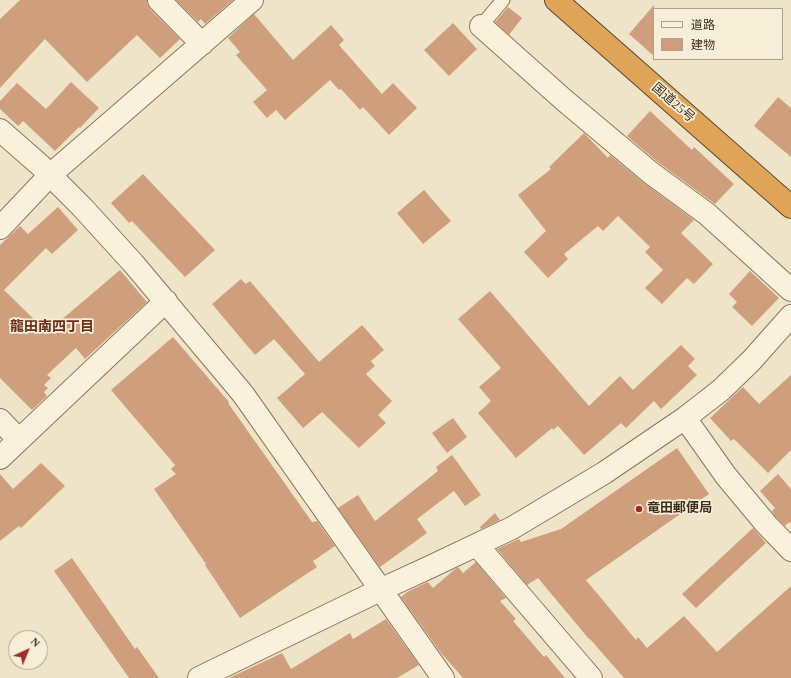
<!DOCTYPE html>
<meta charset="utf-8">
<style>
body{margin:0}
#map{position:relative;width:791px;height:678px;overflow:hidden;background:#f0e4c8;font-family:"Times New Roman","Noto Sans JP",serif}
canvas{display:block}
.legend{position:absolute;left:653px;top:8px;width:130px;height:52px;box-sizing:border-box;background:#f7eed8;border:1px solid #ada18e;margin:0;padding:5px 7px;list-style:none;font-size:12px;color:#3d2e20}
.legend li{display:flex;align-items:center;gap:8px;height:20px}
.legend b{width:20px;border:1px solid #ada18e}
.north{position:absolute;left:8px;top:630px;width:40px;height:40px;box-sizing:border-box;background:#f7eed8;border:1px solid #ada18e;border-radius:50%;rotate:44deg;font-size:11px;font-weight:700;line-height:16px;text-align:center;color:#3d2e20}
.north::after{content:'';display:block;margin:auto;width:14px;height:18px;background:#9e2a2b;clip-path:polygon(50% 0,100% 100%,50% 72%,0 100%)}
</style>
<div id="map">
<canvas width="791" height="678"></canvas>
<ul class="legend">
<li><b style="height:5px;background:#faf1dc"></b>道路</li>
<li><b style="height:11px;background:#cf9f7d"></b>建物</li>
</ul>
<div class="north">N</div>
</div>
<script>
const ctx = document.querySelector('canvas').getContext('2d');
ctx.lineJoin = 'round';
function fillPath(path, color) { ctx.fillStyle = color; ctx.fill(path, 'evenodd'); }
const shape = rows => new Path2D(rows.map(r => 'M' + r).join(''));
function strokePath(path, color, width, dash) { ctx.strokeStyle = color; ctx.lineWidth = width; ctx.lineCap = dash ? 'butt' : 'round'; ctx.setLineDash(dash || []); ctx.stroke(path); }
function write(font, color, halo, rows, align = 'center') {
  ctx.font = font + ' "Times New Roman","Noto Sans JP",serif'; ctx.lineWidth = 3.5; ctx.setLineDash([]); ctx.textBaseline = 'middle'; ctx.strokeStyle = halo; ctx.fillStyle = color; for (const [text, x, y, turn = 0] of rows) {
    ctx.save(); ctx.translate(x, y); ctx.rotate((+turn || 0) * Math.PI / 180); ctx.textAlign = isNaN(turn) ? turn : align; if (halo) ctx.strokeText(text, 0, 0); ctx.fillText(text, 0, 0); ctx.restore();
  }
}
fillPath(shape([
 [20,0,147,0,147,3,150,9,180,39,160,58,137,35,87,82,45,39,0,88,0,19],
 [176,0,233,0,205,24,201,19,198,22],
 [654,5,654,56,629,34],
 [508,7,522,18,509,35,495,22],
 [254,14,293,60,331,25,344,40,339,45,382,94,393,83,417,108,389,135,363,107,360,110,341,89,339,90,330,80,285,120,276,110,267,118,253,102,267,90,236,55,240,52,228,38],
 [453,23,477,49,449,76,424,50],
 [71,82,99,108,80,128,79,127,55,151,23,121,18,126,0,109,0,101,17,83,46,109],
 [778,97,791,108,791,157,754,126],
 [650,111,692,150,694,147,734,184,715,204,659,163,627,136],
 [584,133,608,158,610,155,644,183,694,220,681,233,713,264,694,284,687,278,662,304,645,288,663,270,645,252,650,247,618,216,603,231,598,226,564,254,568,259,548,278,524,252,546,231,518,195,551,169,549,167],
 [143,174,215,250,185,277,132,221,129,223,111,203],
 [424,190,451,221,423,244,397,213],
 [58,207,78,230,52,254,46,248,4,290,47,332,120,270,147,302,85,359,76,348,47,375,51,378,44,385,48,388,44,392,47,396,32,410,0,378,0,245,20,226,28,234],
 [750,271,779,298,752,326,732,307,737,302,729,294],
 [241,279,246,284,250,281,319,362,362,325,384,350,371,361,375,366,366,374,392,401,378,415,386,423,359,448,322,412,303,428,277,398,305,374,274,339,255,355,212,304],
 [490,291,589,406,620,376,633,390,681,345,695,359,688,366,697,375,661,409,654,401,626,428,621,423,584,455,558,426,553,430,552,428,516,458,478,413,491,401,479,387,501,368,458,319],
 [173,337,229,402,228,403,312,522,317,521,335,546,313,561,317,567,240,618,205,565,206,564,154,489,176,474,171,469,175,465,111,390],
 [791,375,791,450,768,473,734,439,731,441,710,418,743,387,759,404],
 [453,418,467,437,447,453,432,433],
 [677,448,709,494,586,580,636,640,638,637,647,648,684,616,717,652,791,586,791,678,624,678,590,639,589,639,538,578,527,585,497,549,519,539,521,542,561,529],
 [452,455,481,495,465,506,454,491,417,519,427,533,380,567,338,508,358,495,375,521,438,471,436,467],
 [41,463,65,486,21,528,19,526,0,541,0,474,13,489],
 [778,474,791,489,791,524,789,522,785,526,775,516,772,511,775,508,760,491],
 [495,513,500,520,481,529,480,527],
 [753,528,766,543,696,608,682,594],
 [72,558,135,649,137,647,159,678,129,678,54,571],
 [476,562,506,598,500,601,516,619,513,621,544,657,546,655,565,678,463,678,441,653,401,597,407,592,428,582,433,588,455,569,458,567,463,573],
 [386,619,419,665,397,678,229,678,282,653,291,669,350,633,353,639]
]), '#cf9f7d');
const lane = shape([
 [481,26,503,0]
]);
const street = shape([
 [159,0,202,44],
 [481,26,564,100,651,173,707,214,791,290],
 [0,130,41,166,82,207,133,263,243,394,443,678],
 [0,228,50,175,252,0],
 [685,418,726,476,766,524,791,550],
 [0,420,19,440],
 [0,458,166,301],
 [477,545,591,678],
 [199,678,380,590,430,567,512,528,604,473,685,418,721,390,751,361,791,316]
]);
const highway = shape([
 [556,0,791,207]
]);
strokePath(lane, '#8d765c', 15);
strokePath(street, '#8d765c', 24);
strokePath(highway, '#5b4430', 24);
strokePath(lane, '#faf1dc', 13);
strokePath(street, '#faf1dc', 22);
strokePath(highway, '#e0a458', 22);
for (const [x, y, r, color] of [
 [639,509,4,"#9e2a2b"]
]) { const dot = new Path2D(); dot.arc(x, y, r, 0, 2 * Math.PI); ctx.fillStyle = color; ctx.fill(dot); strokePath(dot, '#f7eed8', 1.5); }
write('13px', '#3d2e20', '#f7eed8', [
 ["国道25号",673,103,41]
]);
write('bold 13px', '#3d2e20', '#f7eed8', [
 ["竜田郵便局",647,509]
], 'left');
write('bold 14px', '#6b2e1e', '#f7eed8', [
 ["龍田南四丁目",52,327]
]);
</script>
